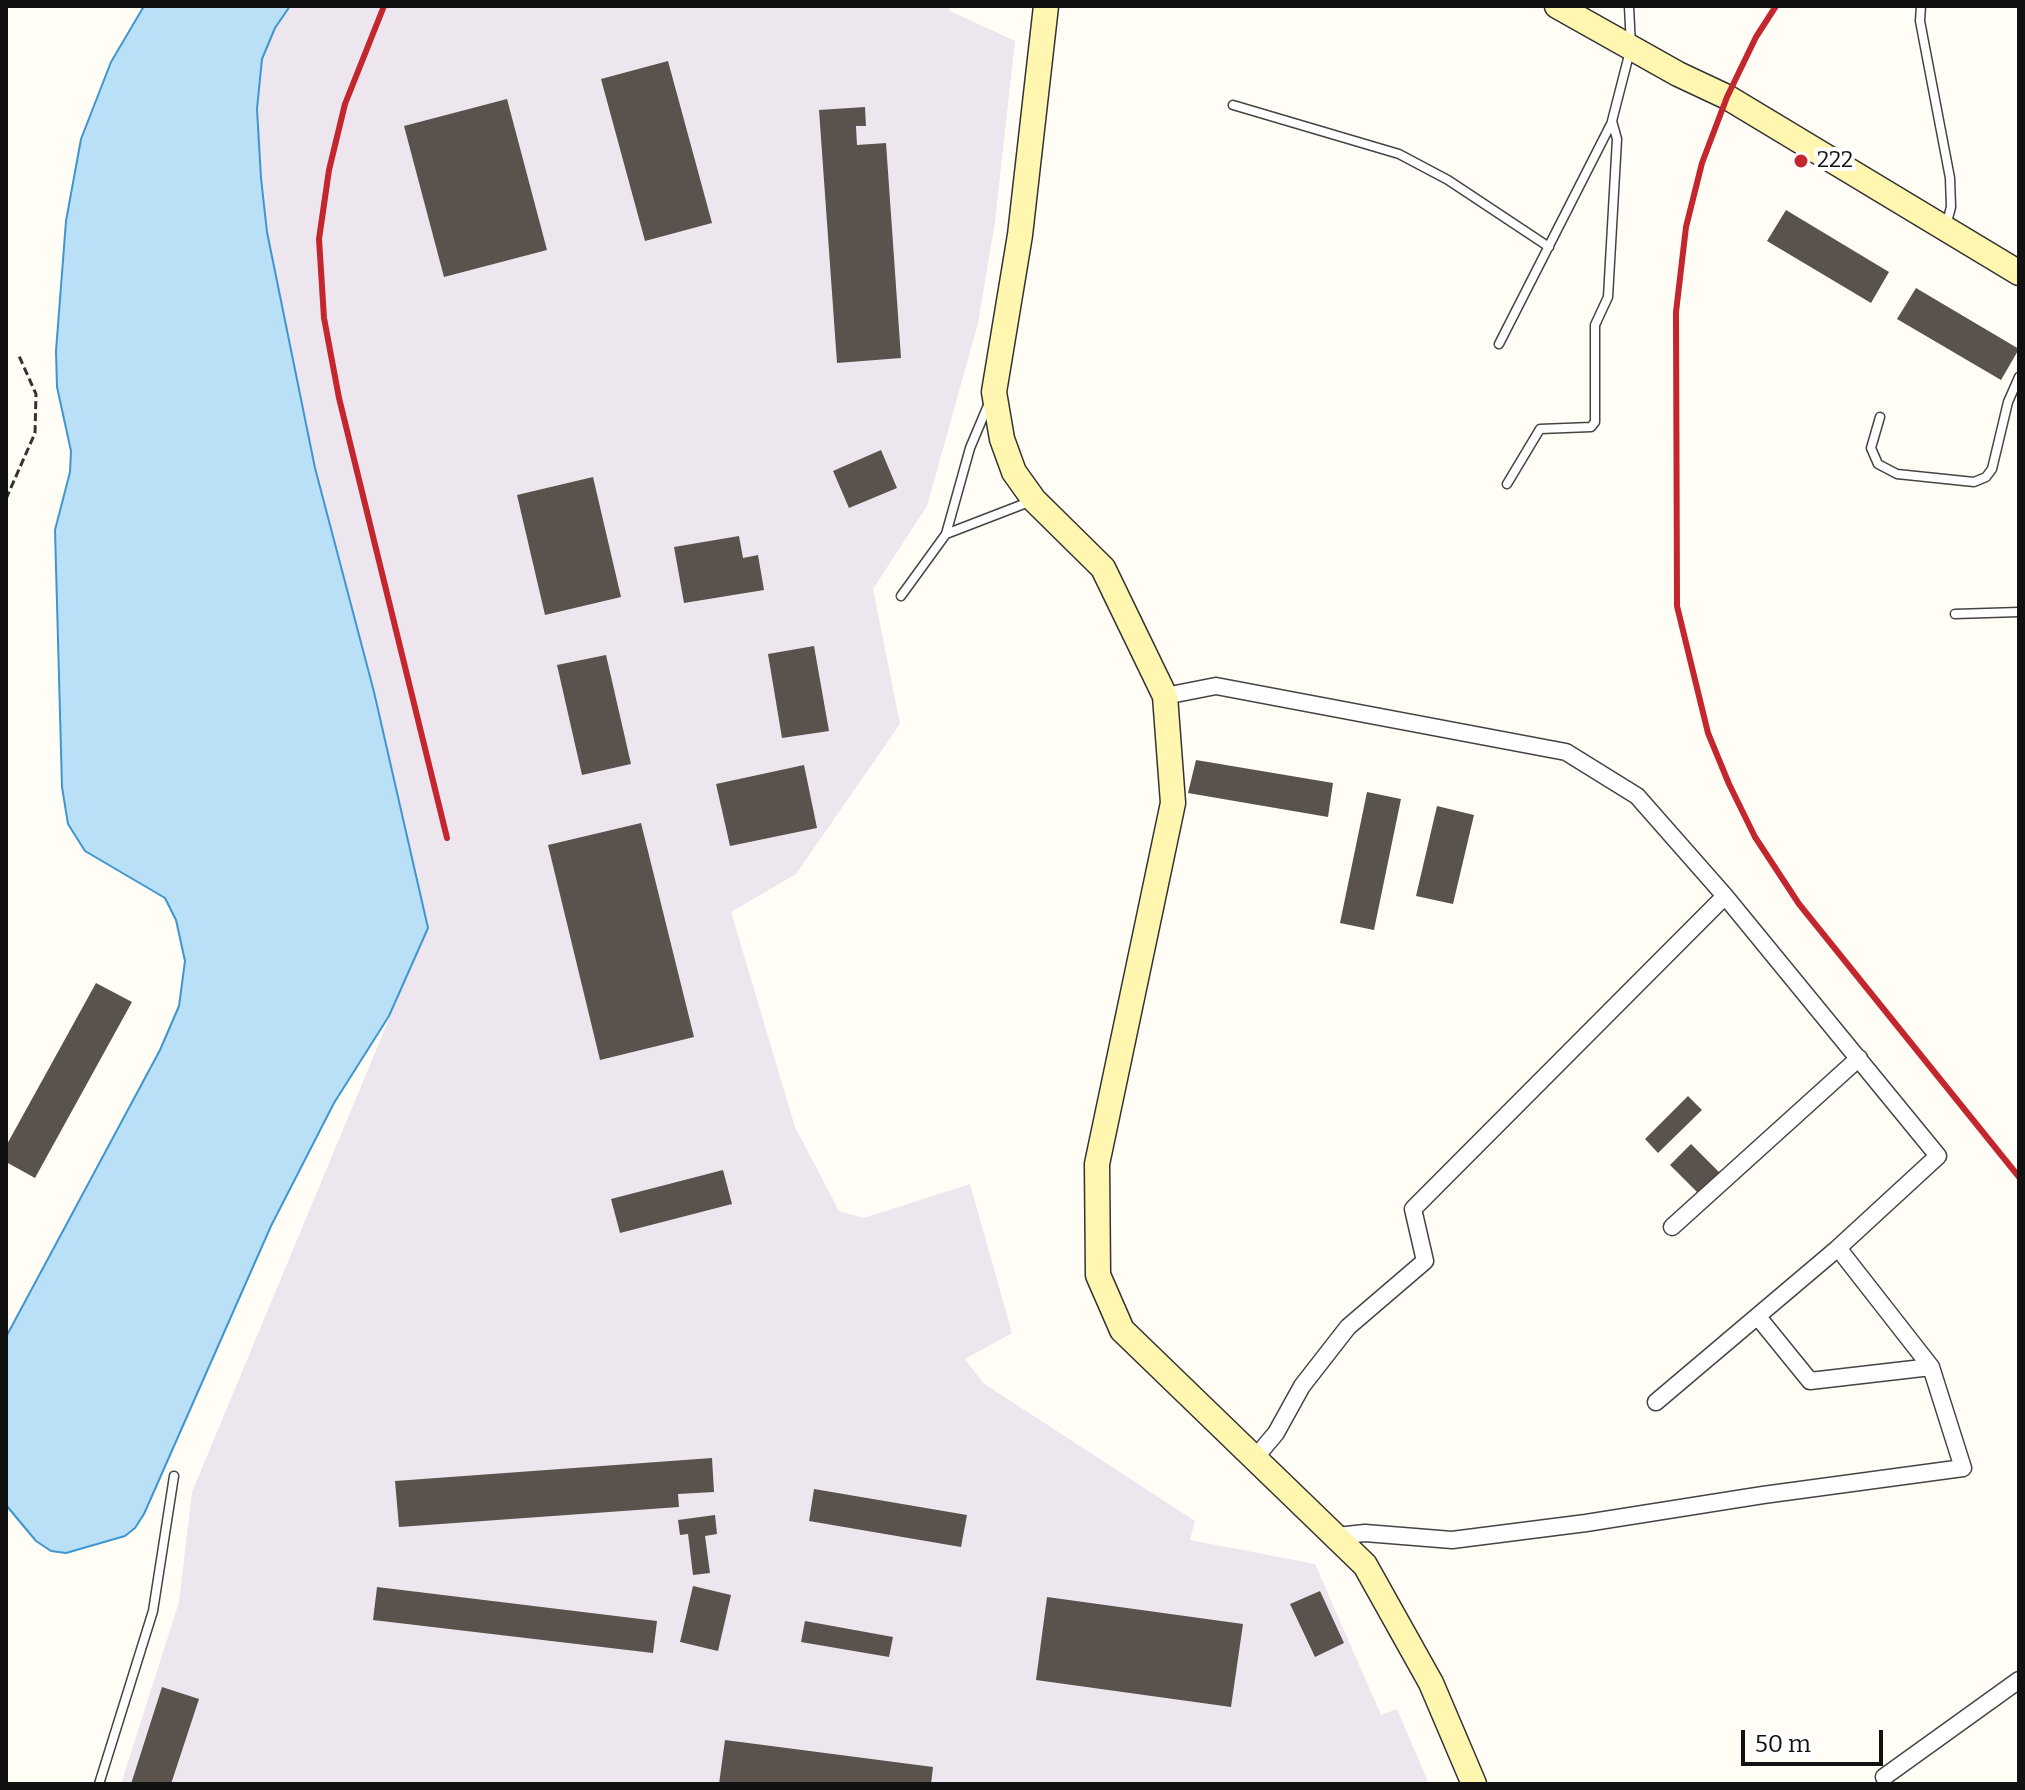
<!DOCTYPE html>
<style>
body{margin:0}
#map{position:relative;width:2025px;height:1790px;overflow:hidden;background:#fffdf5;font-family:Bitter,serif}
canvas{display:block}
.frame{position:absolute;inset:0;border:8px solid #111;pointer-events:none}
.scale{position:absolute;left:1741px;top:1730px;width:142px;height:36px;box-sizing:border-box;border:4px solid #111;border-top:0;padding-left:10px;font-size:24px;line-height:28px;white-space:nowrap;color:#111;-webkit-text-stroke:6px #fff;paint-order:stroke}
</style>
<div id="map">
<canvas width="2025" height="1790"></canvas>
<div class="frame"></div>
<div class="scale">50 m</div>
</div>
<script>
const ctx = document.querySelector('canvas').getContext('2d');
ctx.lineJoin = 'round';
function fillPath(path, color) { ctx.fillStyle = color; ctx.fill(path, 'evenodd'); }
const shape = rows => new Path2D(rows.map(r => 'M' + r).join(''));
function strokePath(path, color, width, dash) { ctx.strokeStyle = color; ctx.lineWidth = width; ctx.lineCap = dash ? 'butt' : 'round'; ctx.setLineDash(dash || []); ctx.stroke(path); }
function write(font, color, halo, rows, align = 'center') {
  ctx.font = font + ' Bitter,serif'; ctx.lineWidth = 8; ctx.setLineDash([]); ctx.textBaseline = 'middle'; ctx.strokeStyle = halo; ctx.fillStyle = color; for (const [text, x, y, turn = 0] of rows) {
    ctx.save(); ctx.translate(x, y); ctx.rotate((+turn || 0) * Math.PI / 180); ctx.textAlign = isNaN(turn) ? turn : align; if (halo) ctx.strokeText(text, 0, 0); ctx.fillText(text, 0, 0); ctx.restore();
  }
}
fillPath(shape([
 [290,6,949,6,950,11,1015,41,995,222,978,323,927,506,873,589,900,724,796,874,731,912,795,1127,839,1211,864,1218,970,1184,1012,1333,965,1359,983,1383,1195,1521,1190,1540,1315,1564,1381,1715,1397,1709,1429,1784,121,1784,179,1602,192,1492,427,928,374,692,315,468,267,232,261,178,257,109,262,58,275,28]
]), '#eee6ef');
const water = shape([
 [144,6,290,6,275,28,262,59,257,109,261,178,267,232,315,468,374,692,428,928,389,1016,334,1103,271,1226,144,1514,135,1528,125,1536,66,1553,51,1551,36,1541,6,1505,6,1337,160,1050,179,1006,185,961,176,920,165,898,85,851,68,824,62,787,55,530,70,472,71,451,57,387,56,351,66,221,81,139,111,62,144,6]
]);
fillPath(water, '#b9e0f7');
strokePath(water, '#3f96cf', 2);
fillPath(shape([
 [668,61,712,223,645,241,601,79],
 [507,99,547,250,444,277,404,126],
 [865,107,866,126,856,126,857,145,886,143,901,358,837,363,819,110],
 [1786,210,1889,272,1871,303,1767,241],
 [1916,288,2019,349,2001,380,1897,319],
 [881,450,897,488,849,508,833,471],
 [593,477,621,597,545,615,517,495],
 [739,536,743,558,758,555,764,590,684,603,674,547],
 [814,646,829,731,782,738,768,654],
 [606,655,631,764,582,775,557,665],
 [1196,760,1333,783,1328,817,1188,793],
 [804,765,817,828,730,846,716,784],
 [1367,792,1401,799,1374,930,1340,923],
 [1437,806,1474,815,1453,904,1416,896],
 [641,823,694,1037,600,1060,548,845],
 [96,983,132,1002,35,1178,6,1162,6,1146],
 [1688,1096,1702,1110,1658,1153,1645,1139],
 [1691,1144,1720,1173,1699,1194,1670,1165],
 [723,1170,732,1204,620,1233,611,1199],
 [712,1458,714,1492,678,1494,679,1507,399,1527,395,1481],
 [814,1489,967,1515,961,1547,809,1521],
 [715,1515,717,1534,705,1536,710,1573,693,1575,688,1534,680,1535,678,1520],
 [693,1586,731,1595,718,1651,680,1642],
 [377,1587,657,1621,653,1653,373,1620],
 [1320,1591,1344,1643,1315,1657,1290,1604],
 [1047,1597,1243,1624,1231,1707,1036,1680],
 [805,1621,893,1637,889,1657,801,1642],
 [162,1687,199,1699,171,1784,131,1784],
 [725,1740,933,1767,931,1784,719,1784]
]), '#5a524d');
const lane = shape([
 [1921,6,1920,21,1950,178,1951,207,1946,226],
 [1233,105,1399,154,1448,180,1549,247],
 [1499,344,1612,122],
 [1880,417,1871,448,1878,464,1897,474,1974,482,1986,477,1992,469,2008,402,2019,377],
 [1507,484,1540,429,1591,427,1595,422,1595,325,1608,297,1617,139,1612,121,1631,47,1629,6],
 [946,534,1029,502],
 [901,596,946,534,970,448,989,403],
 [1955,614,2019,612],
 [99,1784,153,1611,174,1476]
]);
const street = shape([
 [1165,696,1216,686,1566,752,1637,796,1725,896,1938,1156,1838,1248,1931,1367,1963,1468,1763,1495,1586,1523,1452,1540,1365,1533,1337,1536],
 [1672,1227,1859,1058],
 [1758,1317,1810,1381,1931,1367],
 [1656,1402,1838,1248],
 [1255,1458,1276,1433,1302,1386,1348,1327,1425,1261,1413,1209,1725,896],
 [1884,1777,2019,1680]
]);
const secondary = shape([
 [1046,6,1020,235,994,392,1002,439,1014,472,1034,500,1103,568,1165,696,1173,803,1097,1164,1098,1275,1122,1330,1365,1565,1431,1683,1474,1784],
 [1557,6,1678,74,1727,97,2019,273]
]);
strokePath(lane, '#444', 11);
strokePath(street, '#444', 19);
strokePath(secondary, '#333', 27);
strokePath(shape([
 [6,499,35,433,36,394,19,356]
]), '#333', 3, [8, 4]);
strokePath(lane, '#fff', 8);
strokePath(street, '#fff', 16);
strokePath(secondary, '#fff6b0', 24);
strokePath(shape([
 [384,6,345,104,329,170,319,239,324,318,339,398,447,838],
 [1776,6,1756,37,1727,97,1702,163,1686,227,1676,312,1677,606,1708,733,1729,784,1755,837,1799,904,2019,1177]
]), '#c4262e', 6);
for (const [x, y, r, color] of [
 [1801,161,8,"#c4262e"]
]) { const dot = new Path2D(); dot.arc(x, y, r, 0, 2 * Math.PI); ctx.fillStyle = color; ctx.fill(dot); strokePath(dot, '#fff', 3); }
write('22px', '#111', '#fff', [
 ["222",1817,161]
], 'left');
</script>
